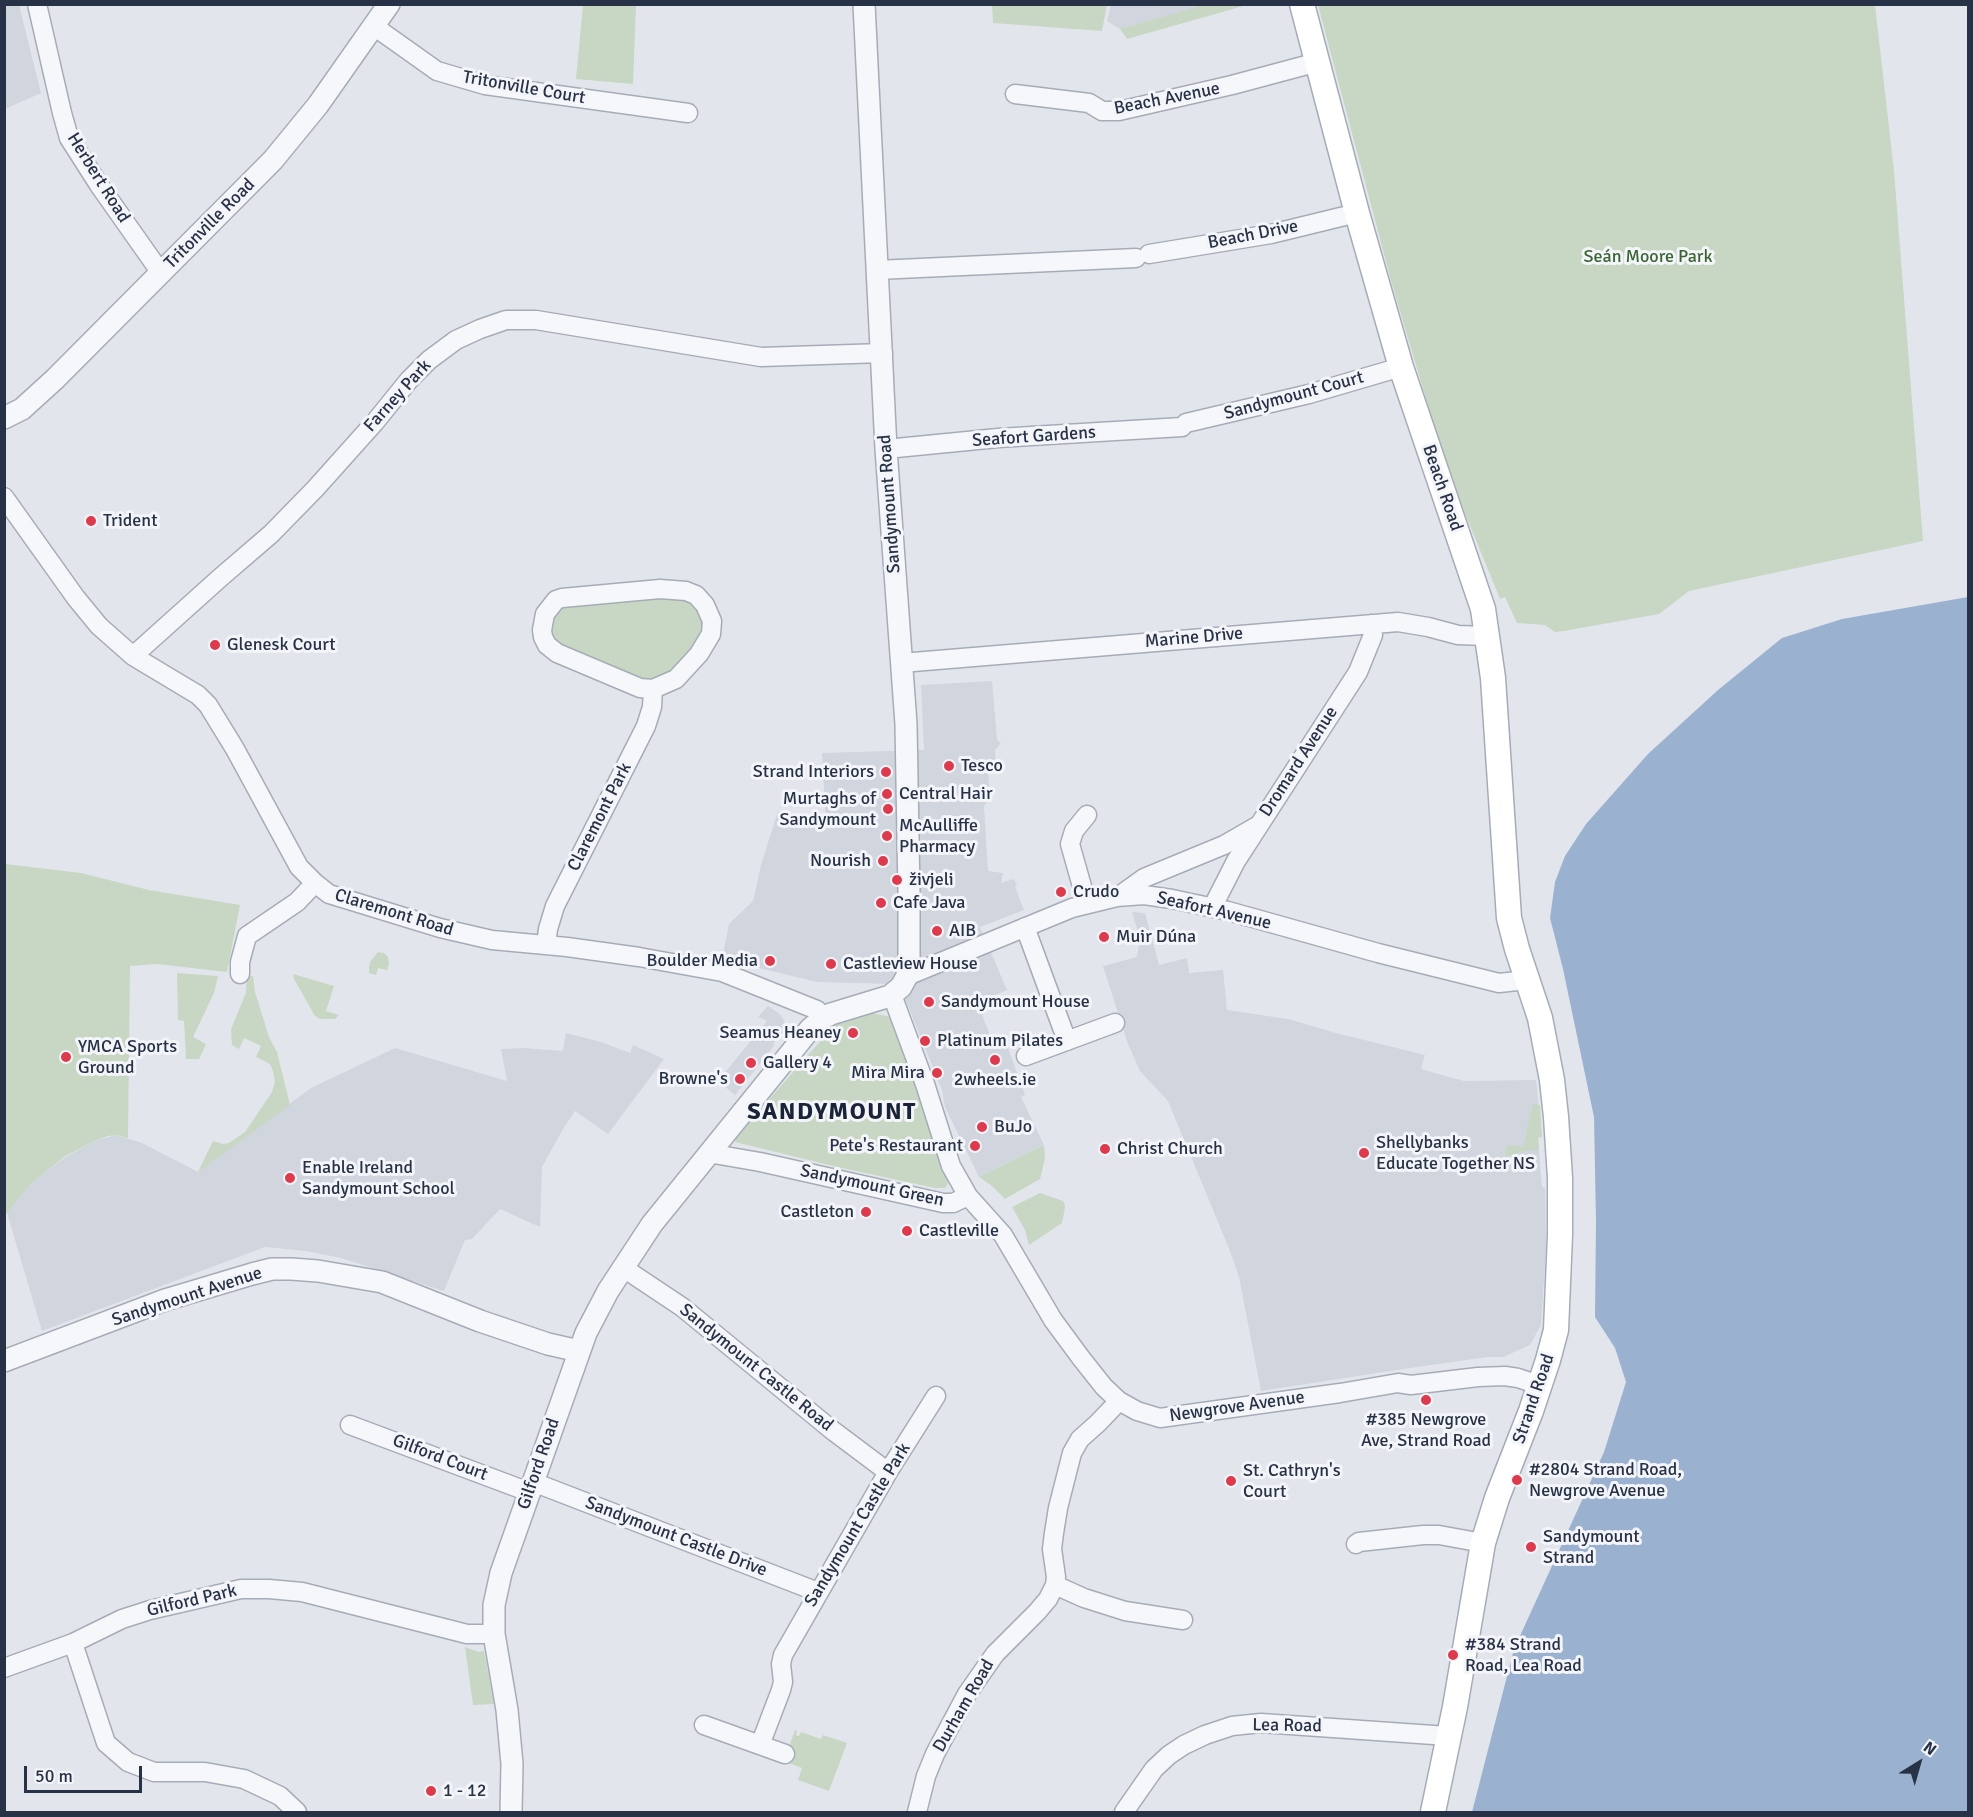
<!DOCTYPE html>
<meta charset="utf-8">
<style>
body{margin:0}
#map{position:relative;width:1973px;height:1817px;overflow:hidden;background:#e2e6ec;font-family:Signika,sans-serif}
canvas{display:block}
.frame{position:absolute;inset:0;border:6px solid #283246;pointer-events:none}
.north{position:absolute;left:1889px;top:1733px;width:60px;height:60px;-webkit-text-stroke:4px #f3f5f9;paint-order:stroke;rotate:37deg;font-size:16px;font-weight:700;line-height:24px;text-align:center;color:#283246}
.north::after{content:'';display:block;margin:auto;width:21px;height:27px;background:#283246;clip-path:polygon(50% 0,100% 100%,50% 72%,0 100%)}
.scale{position:absolute;left:24px;top:1766px;width:118px;height:27px;box-sizing:border-box;border:3px solid #283246;border-top:0;padding-left:8px;font-size:18px;line-height:21px;white-space:nowrap;color:#283246;-webkit-text-stroke:4px #f3f5f9;paint-order:stroke}
</style>
<div id="map">
<canvas width="1973" height="1817"></canvas>
<div class="frame"></div>
<div class="north">N</div>
<div class="scale">50 m</div>
</div>
<script>
const ctx = document.querySelector('canvas').getContext('2d');
ctx.lineJoin = 'round';
function fillPath(path, color) { ctx.fillStyle = color; ctx.fill(path, 'evenodd'); }
const shape = rows => new Path2D(rows.map(r => 'M' + r).join(''));
function strokePath(path, color, width, dash) { ctx.strokeStyle = color; ctx.lineWidth = width; ctx.lineCap = dash ? 'butt' : 'round'; ctx.setLineDash(dash || []); ctx.stroke(path); }
function write(font, color, halo, rows, align = 'center') {
  ctx.font = font + ' Signika,sans-serif'; ctx.lineWidth = 6; ctx.setLineDash([]); ctx.textBaseline = 'middle'; ctx.strokeStyle = halo; ctx.fillStyle = color; for (const [text, x, y, turn = 0] of rows) {
    ctx.save(); ctx.translate(x, y); ctx.rotate((+turn || 0) * Math.PI / 180); ctx.textAlign = isNaN(turn) ? turn : align; if (halo) ctx.strokeText(text, 0, 0); ctx.fillText(text, 0, 0); ctx.restore();
  }
}
fillPath(shape([
 [5,4,19,5,41,93,5,109],
 [1111,5,1206,5,1120,29,1107,21],
 [992,681,997,740,1001,743,995,750,996,770,988,771,990,798,984,806,988,871,1003,873,1001,883,1014,879,1017,885,1015,887,1024,910,980,927,1007,990,982,1001,984,1014,982,1015,991,1038,1003,1034,1025,1095,1021,1097,1044,1145,979,1177,945,1107,942,1090,906,1001,900,989,892,984,817,982,722,959,729,924,753,901,761,865,778,811,788,816,789,813,826,822,822,753,924,750,921,685],
 [1132,912,1145,913,1159,965,1187,958,1189,973,1223,970,1227,1010,1288,1019,1336,1033,1425,1055,1421,1069,1464,1081,1536,1080,1542,1137,1538,1138,1542,1187,1545,1188,1546,1248,1541,1325,1530,1345,1503,1357,1488,1357,1410,1368,1261,1391,1239,1277,1230,1251,1168,1101,1140,1071,1128,1044,1103,966,1137,957,1140,938],
 [768,1006,781,1015,787,1027,784,1035,781,1034,773,1044,774,1046,735,1095,718,1081,767,1021,758,1017],
 [566,1033,601,1042,630,1053,633,1045,664,1059,608,1134,575,1111,563,1129,542,1167,540,1227,500,1209,472,1239,465,1240,444,1291,341,1258,306,1251,265,1247,42,1331,7,1213,31,1184,64,1158,94,1141,116,1135,142,1143,198,1172,311,1088,395,1048,507,1081,501,1049,524,1048,563,1051]
]), '#d0d5de');
fillPath(shape([
 [1207,4,1247,5,1127,39,1120,29],
 [583,5,636,5,633,84,576,79],
 [992,5,992,4,1107,5,1102,31,993,23],
 [1318,5,1875,5,1894,171,1923,541,1689,591,1659,614,1564,631,1555,632,1545,625,1517,623,1505,597,1500,599,1462,506,1429,409,1392,284],
 [676,596,690,599,703,618,703,625,699,640,690,651,677,666,664,677,657,680,648,680,636,676,568,649,555,644,551,635,550,625,553,614,562,606],
 [5,864,81,873,149,890,240,905,227,972,157,964,130,966,128,1138,116,1135,108,1136,94,1141,64,1157,31,1184,7,1213,5,1213],
 [378,952,384,953,388,957,389,964,387,970,378,968,376,975,369,973,369,968,370,962],
 [177,973,218,976,214,993,193,1037,206,1044,199,1059,186,1059,184,1021,178,1020],
 [293,974,334,986,326,1011,339,1015,335,1019,320,1019,315,1016,294,979],
 [247,975,253,976,255,992,269,1037,277,1052,290,1105,198,1172,213,1141,223,1144,229,1143,245,1132,272,1092,275,1082,273,1071,270,1064,256,1057,261,1046,244,1038,239,1049,232,1045,231,1029,246,993],
 [868,1012,895,1018,948,1183,945,1188,935,1188,837,1167,735,1142,736,1137,838,1021],
 [1533,1104,1540,1105,1542,1137,1538,1137,1539,1150,1523,1151,1506,1157,1505,1151,1508,1145,1523,1147],
 [1044,1145,1045,1158,1040,1179,1005,1199,992,1186,979,1177],
 [1040,1193,1063,1201,1065,1206,1064,1213,1062,1223,1029,1245,1025,1230,1012,1207],
 [465,1647,479,1652,484,1651,494,1704,473,1705],
 [795,1730,797,1731,796,1735,799,1736,801,1732,821,1739,823,1735,847,1743,829,1791,798,1780,802,1768,784,1761]
]), '#c7d7c3');
fillPath(shape([
 [1968,597,1968,1812,1472,1812,1514,1649,1604,1452,1626,1382,1615,1348,1595,1317,1596,1222,1594,1117,1563,969,1550,918,1555,882,1565,856,1586,824,1648,754,1718,690,1782,638,1842,619]
]), '#9ab2d0');
const minor = shape([
 [37,4,62,113,69,138,99,185,161,273],
 [375,27,437,71,485,85,688,113],
 [1015,94,1089,103,1102,111,1119,111,1232,85,1318,62],
 [1149,254,1271,234,1357,213],
 [877,270,1136,258],
 [1186,423,1309,394,1401,367],
 [886,449,998,438,1182,427],
 [4,497,76,598,99,626,133,656,198,695,208,705,235,749,299,867,315,883,329,894,440,928,492,940,567,947,639,957,722,972,817,1010,823,1018],
 [660,589,686,591,696,595,705,605,712,621,711,634,699,654,676,679,653,689,640,688,557,653,547,645,543,637,542,630,545,614,556,600,562,598,660,589],
 [133,656,221,577,271,534,315,489,375,422,409,380,429,360,456,340,480,329,506,320,536,320,761,357,883,353],
 [901,663,1398,622,1428,627,1458,635,1486,636],
 [1119,896,1144,878,1224,845,1257,826],
 [1087,904,1070,844,1074,831,1087,815],
 [1212,908,1236,861,1358,672,1373,635,1371,624],
 [1025,927,1067,1041],
 [546,945,548,929,555,906,646,726,652,707,653,689],
 [240,974,240,962,247,936,297,902,315,883],
 [907,976,1072,908,1117,897,1144,895,1172,899,1228,911,1378,953,1499,983,1527,980],
 [890,996,895,1003,925,1084,951,1166,968,1196,1003,1235,1053,1320,1081,1358,1104,1387,1119,1401,1137,1411,1160,1418,1340,1393,1398,1383,1411,1385,1478,1377,1505,1376,1518,1378,1539,1385],
 [1026,1056,1115,1023],
 [708,1153,760,1162,943,1203,953,1203,968,1196],
 [622,1267,682,1307,832,1430,888,1472],
 [350,1425,529,1492],
 [533,1482,818,1592],
 [1356,1544,1359,1542,1423,1535,1439,1535,1483,1543],
 [1055,1585,1084,1598,1125,1611,1183,1620],
 [73,1643,106,1743,128,1762,154,1772,205,1772,244,1779,280,1796,297,1812],
 [4,1668,73,1643,122,1619,150,1610,241,1589,269,1589,302,1592,467,1634,494,1634],
 [704,1725,785,1754],
 [760,1745,781,1690,783,1682,781,1664,783,1655,888,1472,936,1396],
 [917,1812,926,1776,935,1754,967,1694,995,1654,1037,1612,1048,1599,1055,1585,1056,1577,1052,1549,1054,1533,1058,1508,1072,1453,1080,1439,1098,1423,1119,1401],
 [1124,1812,1154,1769,1169,1755,1184,1745,1205,1735,1232,1726,1261,1723,1448,1736]
]);
const tertiary = shape([
 [4,418,22,409,55,379,273,160,318,105,389,4],
 [4,1361,165,1300,252,1274,272,1269,291,1269,318,1271,382,1282,480,1321,548,1344,579,1351],
 [511,1812,512,1764,507,1710,494,1634,494,1605,501,1573,586,1333,608,1291,652,1224,810,1029,823,1018,831,1014,890,996,901,987,907,976,909,957,909,894,906,724,886,449,864,4]
]);
const secondary = shape([
 [1302,4,1357,213,1401,367,1483,609,1493,678,1509,918,1517,949,1540,1018,1552,1080,1556,1117,1560,1178,1560,1235,1556,1330,1548,1360,1531,1411,1497,1498,1483,1543,1455,1707,1433,1812]
]);
strokePath(minor, '#a6acb7', 21);
strokePath(tertiary, '#a6acb7', 24);
strokePath(secondary, '#a6acb7', 27);
strokePath(minor, '#f6f7fa', 18);
strokePath(tertiary, '#f6f7fa', 21);
strokePath(secondary, '#fff', 24);
for (const [x, y, r, color] of [
 [91,521,6,"#dd3b4d"],
 [215,645,6,"#dd3b4d"],
 [949,766,6,"#dd3b4d"],
 [886,772,6,"#dd3b4d"],
 [887,794,6,"#dd3b4d"],
 [888,809,6,"#dd3b4d"],
 [887,836,6,"#dd3b4d"],
 [883,861,6,"#dd3b4d"],
 [897,880,6,"#dd3b4d"],
 [1061,892,6,"#dd3b4d"],
 [881,903,6,"#dd3b4d"],
 [937,931,6,"#dd3b4d"],
 [1104,937,6,"#dd3b4d"],
 [770,961,6,"#dd3b4d"],
 [831,964,6,"#dd3b4d"],
 [929,1002,6,"#dd3b4d"],
 [853,1033,6,"#dd3b4d"],
 [925,1041,6,"#dd3b4d"],
 [66,1057,6,"#dd3b4d"],
 [995,1060,6,"#dd3b4d"],
 [751,1063,6,"#dd3b4d"],
 [937,1073,6,"#dd3b4d"],
 [740,1079,6,"#dd3b4d"],
 [982,1127,6,"#dd3b4d"],
 [975,1146,6,"#dd3b4d"],
 [1105,1149,6,"#dd3b4d"],
 [1364,1153,6,"#dd3b4d"],
 [290,1178,6,"#dd3b4d"],
 [866,1212,6,"#dd3b4d"],
 [907,1231,6,"#dd3b4d"],
 [1426,1400,6,"#dd3b4d"],
 [1517,1480,6,"#dd3b4d"],
 [1231,1481,6,"#dd3b4d"],
 [1531,1547,6,"#dd3b4d"],
 [1453,1655,6,"#dd3b4d"],
 [431,1791,6,"#dd3b4d"]
]) { const dot = new Path2D(); dot.arc(x, y, r, 0, 2 * Math.PI); ctx.fillStyle = color; ctx.fill(dot); strokePath(dot, '#f3f5f9', 2); }
write('18px', '#283246', '#f3f5f9', [
 ["Tritonville Court",524,88,10],
 ["Beach Avenue",1167,99,-11],
 ["Herbert Road",98,178,58],
 ["Tritonville Road",210,224,-45],
 ["Beach Drive",1253,235,-11],
 ["Farney Park",398,396,-48],
 ["Sandymount Court",1294,396,-15],
 ["Seafort Gardens",1034,437,-4],
 ["Beach Road",1442,488,71],
 ["Sandymount Road",890,504,-94],
 ["Marine Drive",1194,638,-5],
 ["Dromard Avenue",1299,762,-57],
 ["Claremont Park",600,817,-63],
 ["Seafort Avenue",1214,911,13],
 ["Claremont Road",394,913,17],
 ["Sandymount Green",872,1186,12],
 ["Sandymount Avenue",187,1297,-18],
 ["Sandymount Castle Road",756,1368,39],
 ["Strand Road",1534,1399,-71],
 ["Newgrove Avenue",1237,1407,-8],
 ["Gilford Court",440,1458,21],
 ["Gilford Road",539,1464,-71],
 ["Sandymount Castle Park",858,1525,-59],
 ["Sandymount Castle Drive",676,1537,21],
 ["Gilford Park",192,1601,-13],
 ["Durham Road",964,1706,-60],
 ["Lea Road",1287,1726,1]
]);
write('18px', '#3b6434', '#f3f5f9', [
 ["Seán Moore Park",1648,257]
]);
write('18px', '#283246', '#f3f5f9', [
 ["Trident",103,521],
 ["Glenesk Court",227,645],
 ["Tesco",961,766],
 ["Strand Interiors",874,772,"right"],
 ["Central Hair",899,794],
 ["Murtaghs of",876,799,"right"],
 ["Sandymount",876,820,"right"],
 ["McAulliffe",899,826],
 ["Pharmacy",899,847],
 ["Nourish",871,861,"right"],
 ["živjeli",909,880],
 ["Crudo",1073,892],
 ["Cafe Java",893,903],
 ["AIB",949,931],
 ["Muir Dúna",1116,937],
 ["Boulder Media",758,961,"right"],
 ["Castleview House",843,964],
 ["Sandymount House",941,1002],
 ["Seamus Heaney",841,1033,"right"],
 ["Platinum Pilates",937,1041],
 ["YMCA Sports",78,1047],
 ["Ground",78,1068],
 ["Gallery 4",763,1063],
 ["Mira Mira",925,1073,"right"],
 ["Browne's",728,1079,"right"],
 ["2wheels.ie",995,1080,"center"],
 ["BuJo",994,1127],
 ["Shellybanks",1376,1143],
 ["Educate Together NS",1376,1164],
 ["Pete's Restaurant",963,1146,"right"],
 ["Christ Church",1117,1149],
 ["Enable Ireland",302,1168],
 ["Sandymount School",302,1189],
 ["Castleton",854,1212,"right"],
 ["Castleville",919,1231],
 ["#385 Newgrove",1426,1420,"center"],
 ["Ave, Strand Road",1426,1441,"center"],
 ["#2804 Strand Road,",1529,1470],
 ["Newgrove Avenue",1529,1491],
 ["St. Cathryn's",1243,1471],
 ["Court",1243,1492],
 ["Sandymount",1543,1537],
 ["Strand",1543,1558],
 ["#384 Strand",1465,1645],
 ["Road, Lea Road",1465,1666],
 ["1 - 12",443,1791]
], 'left');
ctx.letterSpacing = '1.5px';
write('bold 24px', '#1a2337', '#f3f5f9', [
 ["SANDYMOUNT",832,1113]
]);
ctx.letterSpacing = '0px';
</script>
